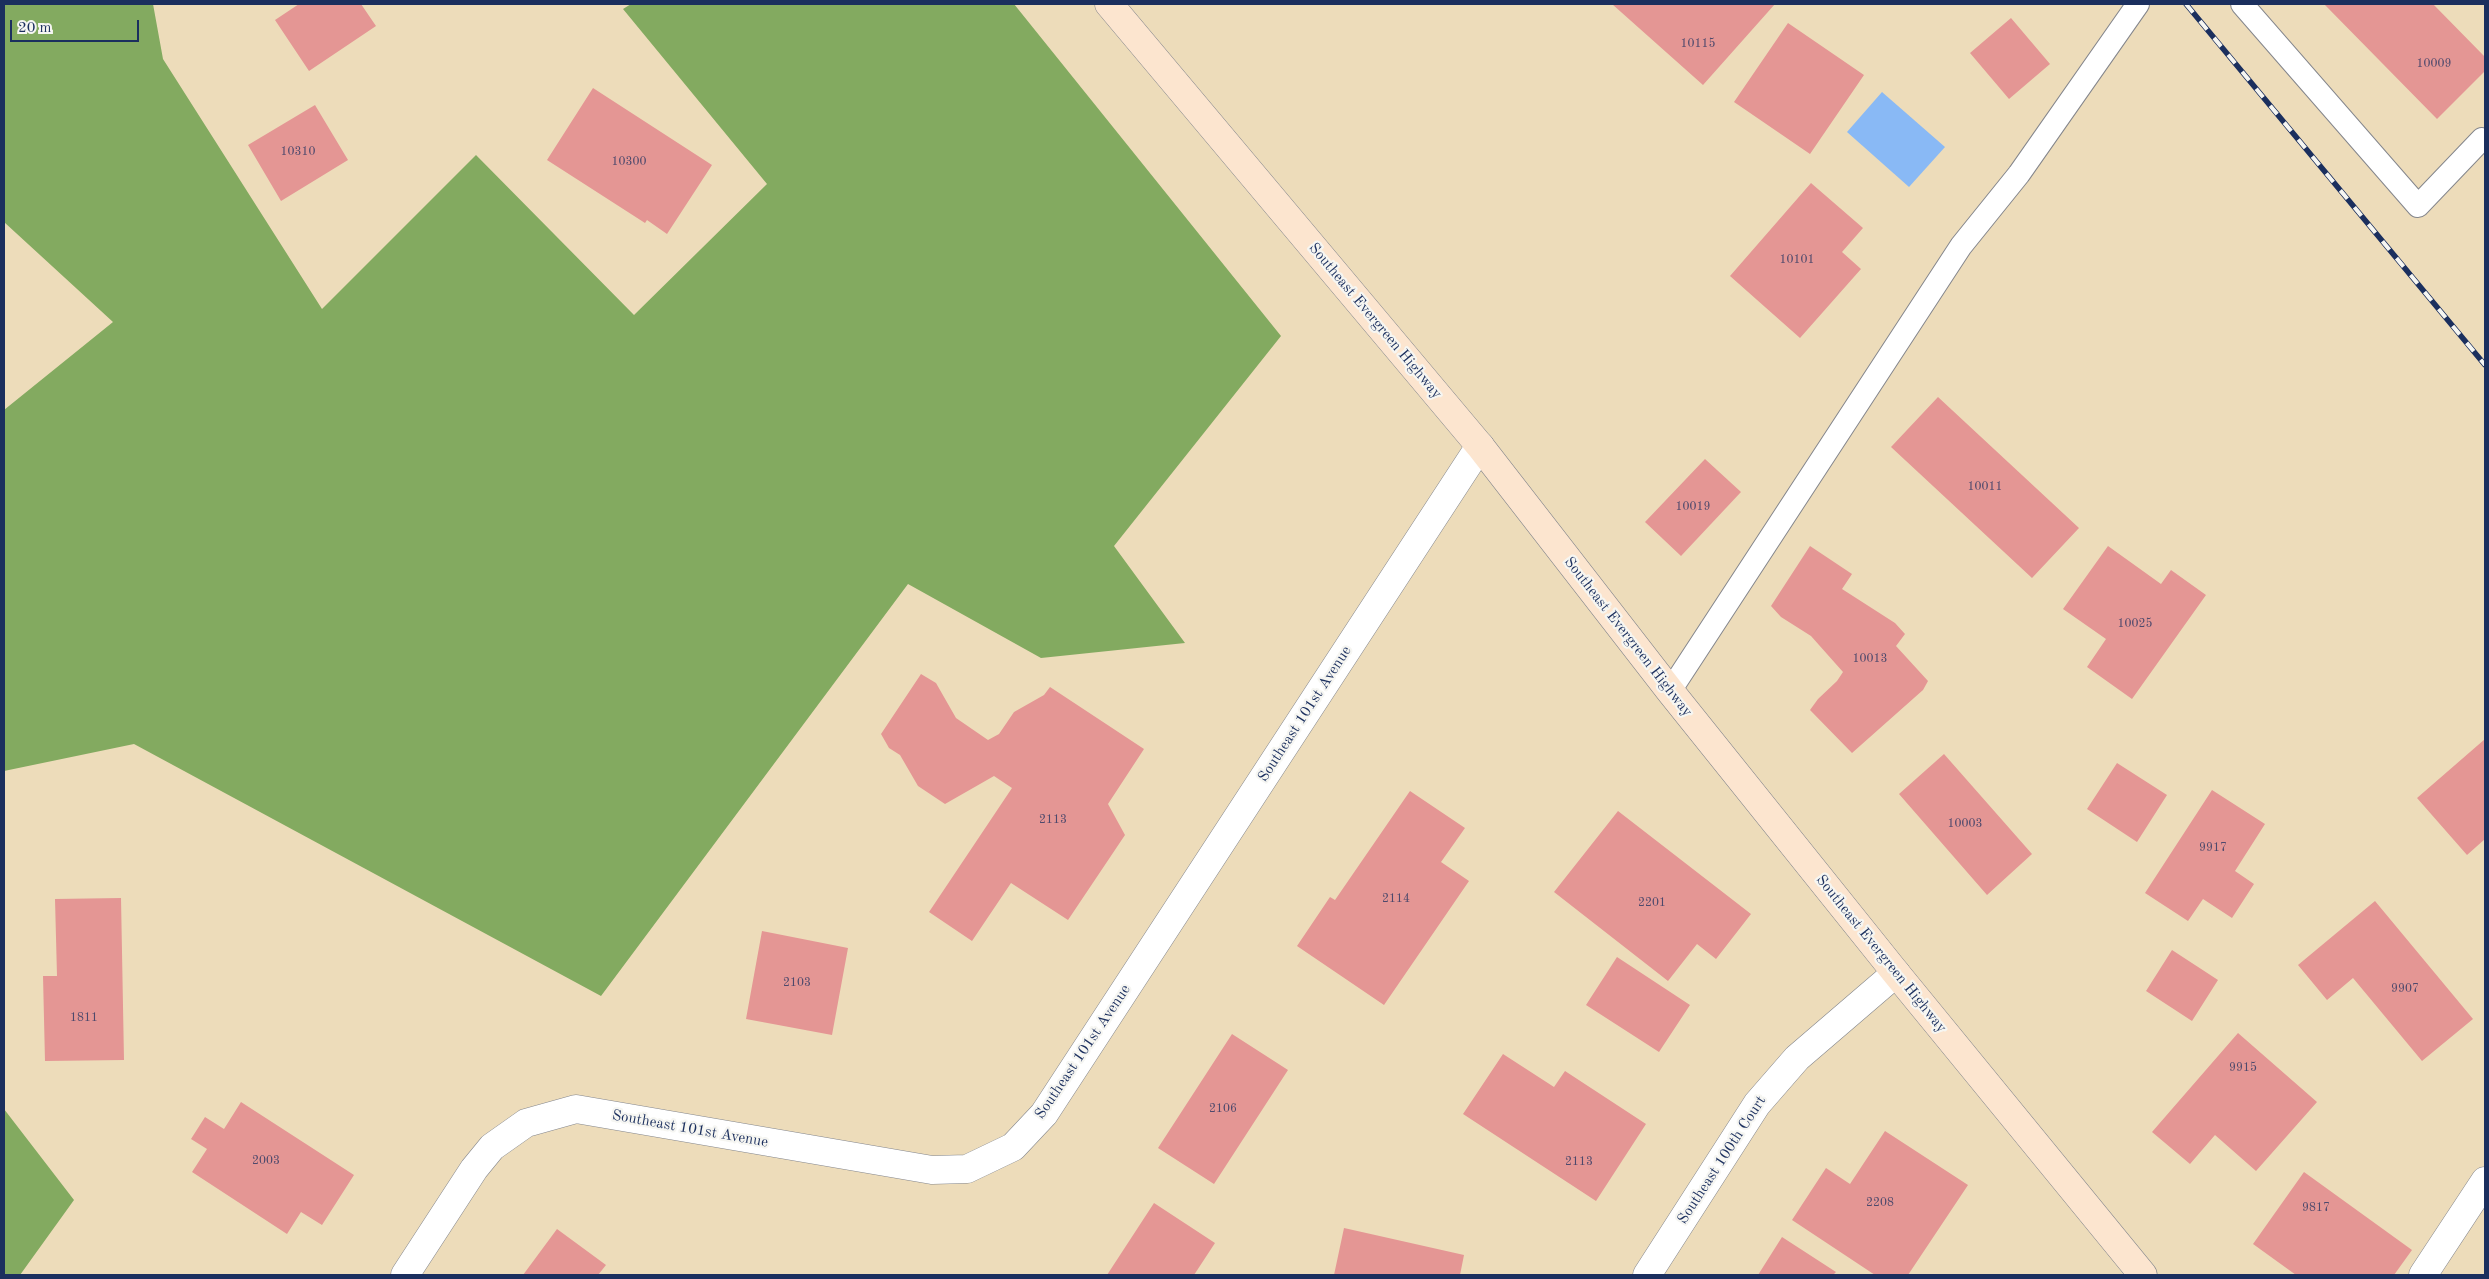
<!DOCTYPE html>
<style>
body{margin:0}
#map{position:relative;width:2489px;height:1279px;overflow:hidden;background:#eddcba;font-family:"Old Standard TT",serif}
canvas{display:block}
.frame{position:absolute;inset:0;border:5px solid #1b2f5e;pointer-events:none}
.scale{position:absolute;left:10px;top:20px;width:129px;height:22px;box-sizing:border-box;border:2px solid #1b2f5e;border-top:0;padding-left:6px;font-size:15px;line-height:18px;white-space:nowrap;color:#1b2f5e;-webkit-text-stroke:4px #f6f6f2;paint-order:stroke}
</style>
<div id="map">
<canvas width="2489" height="1279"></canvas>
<div class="frame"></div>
<div class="scale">20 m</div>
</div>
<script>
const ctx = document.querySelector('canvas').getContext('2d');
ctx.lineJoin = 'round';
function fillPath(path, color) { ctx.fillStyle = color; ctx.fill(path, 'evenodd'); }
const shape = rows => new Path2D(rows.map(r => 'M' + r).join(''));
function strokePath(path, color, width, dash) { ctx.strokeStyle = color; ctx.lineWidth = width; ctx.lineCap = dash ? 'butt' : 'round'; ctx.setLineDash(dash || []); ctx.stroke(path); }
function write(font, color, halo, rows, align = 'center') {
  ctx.font = font + ' "Old Standard TT",serif'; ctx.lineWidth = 4.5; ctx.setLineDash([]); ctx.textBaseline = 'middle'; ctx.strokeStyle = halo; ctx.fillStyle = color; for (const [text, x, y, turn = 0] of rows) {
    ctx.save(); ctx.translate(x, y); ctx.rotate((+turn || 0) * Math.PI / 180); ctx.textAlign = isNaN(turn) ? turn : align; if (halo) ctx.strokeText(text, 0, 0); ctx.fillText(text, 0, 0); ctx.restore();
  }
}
fillPath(shape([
 [4,4,153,4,163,59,322,309,476,155,634,315,767,184,623,9,631,4,1014,4,1281,336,1114,546,1185,643,1041,658,908,584,601,996,134,744,4,771,4,410,113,322,4,222],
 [4,1109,74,1200,20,1275,4,1275]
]), '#83aa60');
fillPath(shape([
 [1882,92,1945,147,1909,187,1847,132]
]), '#89b9f5');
fillPath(shape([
 [299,4,361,4,376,26,309,71,275,20],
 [1612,4,1775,4,1703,85],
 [2324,4,2433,4,2485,57,2485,71,2437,119],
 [2011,18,2050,64,2009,99,1970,53],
 [1788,23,1864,75,1810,154,1734,102],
 [593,88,712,165,667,234,647,220,645,223,547,160],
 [315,105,348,160,281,201,248,145],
 [1811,183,1863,228,1842,252,1861,269,1800,338,1730,276],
 [1938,397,2079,528,2032,578,1891,447],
 [1705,459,1741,492,1681,556,1645,522],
 [1810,546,1852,574,1842,589,1895,623,1905,634,1896,646,1928,681,1923,690,1852,753,1810,710,1818,699,1837,681,1843,672,1811,636,1781,617,1771,606],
 [2108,546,2161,584,2171,570,2206,595,2132,699,2087,667,2106,639,2063,609],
 [921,674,936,683,956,718,988,740,999,734,1014,712,1044,695,1050,687,1144,749,1108,804,1125,835,1068,920,1011,883,972,941,929,912,1012,788,994,776,945,804,918,786,900,755,889,748,881,734],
 [2485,739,2485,839,2467,855,2417,798],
 [1944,754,2032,854,1987,895,1899,794],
 [2117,763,2167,795,2137,842,2087,809],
 [2212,790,2265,824,2235,871,2254,884,2232,918,2203,899,2188,921,2145,893],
 [1410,791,1465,828,1441,862,1469,881,1384,1005,1297,946,1330,897,1335,900],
 [1618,811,1751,914,1716,959,1697,944,1668,981,1554,892],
 [121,898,124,1060,45,1061,43,976,57,976,55,899],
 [2375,901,2473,1019,2422,1061,2353,978,2327,1000,2298,965],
 [762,931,848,948,832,1035,746,1019],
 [2172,950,2218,980,2192,1021,2146,991],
 [1617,957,1690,1005,1659,1052,1586,1005],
 [2238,1033,2317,1102,2256,1171,2215,1135,2190,1164,2152,1132],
 [1232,1034,1288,1070,1214,1184,1158,1148],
 [1503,1054,1554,1087,1565,1071,1646,1124,1596,1201,1463,1114],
 [241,1102,354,1175,322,1225,301,1212,287,1234,192,1172,207,1149,191,1139,205,1117,224,1129],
 [1885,1131,1968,1185,1908,1275,1875,1275,1792,1220,1826,1168,1850,1184],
 [2304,1172,2412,1250,2394,1275,2296,1275,2253,1244],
 [1154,1203,1215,1243,1194,1275,1107,1275],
 [1344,1228,1464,1255,1460,1275,1334,1275],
 [557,1229,606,1265,598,1275,523,1275],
 [1782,1237,1836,1272,1833,1275,1758,1275]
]), '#e49694');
const lane = shape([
 [2242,4,2418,206,2482,139],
 [1670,691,1961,246,2019,174,2138,4]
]);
const street = shape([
 [405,1275,474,1169,492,1147,526,1123,576,1109,932,1170,967,1169,1013,1147,1044,1114,1480,446],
 [1647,1275,1757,1104,1797,1058,1896,973],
 [2423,1275,2485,1181]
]);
const secondary = shape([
 [1109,4,1480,446,1670,691,1896,973,2143,1275]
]);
strokePath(lane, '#84868c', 24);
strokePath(street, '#84868c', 29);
strokePath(secondary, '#84868c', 29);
strokePath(lane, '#fff', 22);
strokePath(street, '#fff', 28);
strokePath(secondary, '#fce5cf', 28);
const rail = shape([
 [2186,4,2485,365]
]);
strokePath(rail, '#1b2f5e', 5.5);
strokePath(rail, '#f6f6f2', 4, [11]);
write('12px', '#4d496c', null, [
 ["10115",1698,44],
 ["10009",2434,64],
 ["10310",298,152],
 ["10300",629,162],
 ["10101",1797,260],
 ["10011",1985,487],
 ["10019",1693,507],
 ["10025",2135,624],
 ["10013",1870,659],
 ["2113",1053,820],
 ["10003",1965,824],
 ["9917",2213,848],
 ["2114",1396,899],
 ["2201",1652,903],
 ["2103",797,983],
 ["9907",2405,989],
 ["1811",84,1018],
 ["9915",2243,1068],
 ["2106",1223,1109],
 ["2003",266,1161],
 ["2113",1579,1162],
 ["2208",1880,1203],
 ["9817",2316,1208]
]);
write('15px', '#1b2f5e', '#f6f6f2', [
 ["Southeast Evergreen Highway",1375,321,50],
 ["Southeast Evergreen Highway",1628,637,52],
 ["Southeast 101st Avenue",1305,714,-57],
 ["Southeast Evergreen Highway",1881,954,51],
 ["Southeast 101st Avenue",1083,1052,-56],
 ["Southeast 101st Avenue",690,1129,10],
 ["Southeast 100th Court",1722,1160,-57]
]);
</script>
